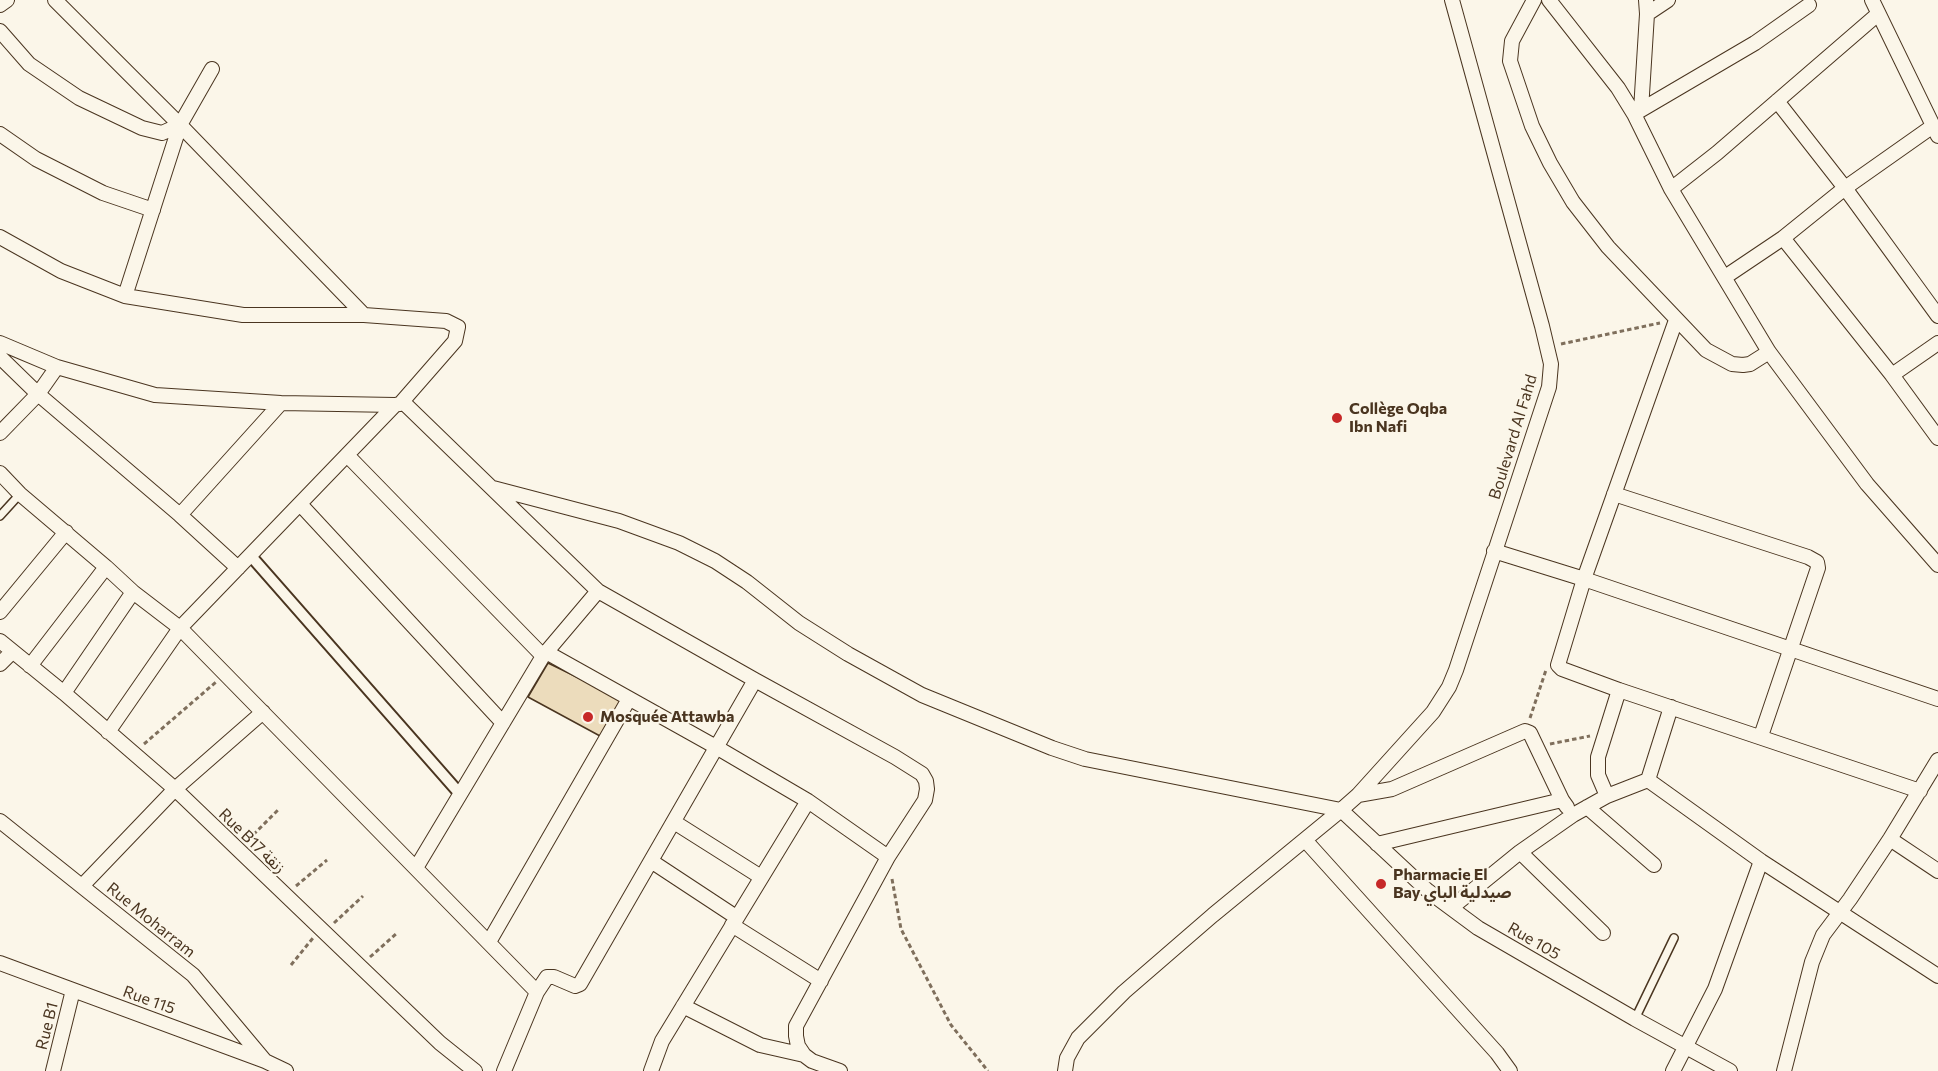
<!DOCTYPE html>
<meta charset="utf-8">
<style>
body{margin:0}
canvas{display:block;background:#fbf6e9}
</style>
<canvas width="1938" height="1071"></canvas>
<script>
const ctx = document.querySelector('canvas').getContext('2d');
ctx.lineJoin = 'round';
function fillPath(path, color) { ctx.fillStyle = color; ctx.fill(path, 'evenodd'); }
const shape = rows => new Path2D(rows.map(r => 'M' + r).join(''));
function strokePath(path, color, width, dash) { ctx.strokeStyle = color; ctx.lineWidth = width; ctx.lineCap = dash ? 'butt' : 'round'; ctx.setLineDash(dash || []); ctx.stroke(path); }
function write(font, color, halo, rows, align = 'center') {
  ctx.font = font + ' Commissioner,"Noto Sans Arabic",sans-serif'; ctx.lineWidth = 4.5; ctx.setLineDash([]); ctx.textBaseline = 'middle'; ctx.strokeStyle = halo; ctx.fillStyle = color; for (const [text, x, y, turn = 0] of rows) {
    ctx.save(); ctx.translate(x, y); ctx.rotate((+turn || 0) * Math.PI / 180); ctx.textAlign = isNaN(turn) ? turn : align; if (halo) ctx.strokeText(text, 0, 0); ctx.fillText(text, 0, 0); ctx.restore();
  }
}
const building = shape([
 [548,663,622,699,600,736,528,697,548,663]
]);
fillPath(building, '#ecdcbc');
strokePath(building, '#4a3520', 1.5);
const service = shape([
 [0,516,20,494],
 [1635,1019,1674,938]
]);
const pedestrian = shape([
 [250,555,460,794]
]);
const minor = shape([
 [55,0,180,125,364,315],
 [1534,0,1512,41,1510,61,1532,126,1550,163,1573,202,1608,247,1706,350,1732,364,1743,365,1750,364,1769,352],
 [1549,0,1618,88,1634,114,1671,189,1769,352,1867,484,1938,565],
 [1872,0,1938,136],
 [0,5,7,0],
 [1647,14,1668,0],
 [0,31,29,64,79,98,142,128,162,133,180,125],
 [1777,101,1845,188,1938,316],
 [1641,110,1647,14,1646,0],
 [1634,114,1755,43,1809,5],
 [0,134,36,159,103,193,153,210],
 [1671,189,1717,153,1878,14],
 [0,237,61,271,125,296,243,315,364,315,446,321,458,327,455,341,400,404],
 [1783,238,1892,375,1938,438],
 [1725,277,1783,238,1845,188,1933,126],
 [125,296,180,125,212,69],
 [1676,320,1584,579,1558,665,1562,669,1619,690,1920,791],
 [0,343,57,367,155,395,281,403,395,405,404,403,598,591,755,680,895,757,922,774,926,781,927,789,925,800,888,857,796,1026,796,1036,798,1046,804,1055,812,1061,840,1071],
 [0,357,38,394,180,515,238,568],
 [1892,375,1938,343],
 [0,433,38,394,57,367],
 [347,455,543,656],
 [0,473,20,494,106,567,133,592,180,628,537,992],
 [493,488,619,521,679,543,715,561,747,582,799,623,848,654,922,695,1052,748,1085,759,1341,810],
 [1614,494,1808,557,1817,562,1818,568,1761,736],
 [300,504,503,723],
 [180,515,281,403],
 [1494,551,1584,579,1938,699],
 [0,612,66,532],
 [0,641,64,693,175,789,440,1043,475,1071],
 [546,652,716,747,808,801,888,857],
 [0,664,12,652],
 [30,666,106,567],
 [64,693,133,592],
 [108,732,180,628,395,405],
 [1648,780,1761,861,1938,976],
 [1648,780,1671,707],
 [1358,795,1392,789,1525,731,1530,733,1562,800],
 [1607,796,1598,775,1598,757,1619,690],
 [1587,807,1654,865],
 [1341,810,1428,891,1478,928,1635,1019,1730,1071],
 [0,821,193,975,265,1061],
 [674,822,761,877],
 [1890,839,1938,871],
 [1305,840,1497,1053,1510,1071],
 [1377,844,1562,800,1567,807],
 [1520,852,1603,933],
 [651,861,736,917],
 [416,868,543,656,598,591],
 [82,886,175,789,263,712],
 [1451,908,1520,852,1573,815,1607,796,1648,780],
 [732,925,821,981],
 [489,942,629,699],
 [0,963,265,1061,286,1071],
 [683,1006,760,1045,804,1055],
 [53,1071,73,990],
 [504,1071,537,992,547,977,554,977,575,986,580,984,755,680],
 [651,1071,662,1041,808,801],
 [1065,1071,1067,1058,1078,1038,1124,992,1213,915,1341,810,1358,795,1433,712,1449,687,1456,670,1549,387,1551,364,1542,326,1452,0],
 [1673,1071,1715,989,1761,861],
 [1784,1071,1812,962,1823,935,1850,899,1890,839,1938,760]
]);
strokePath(service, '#4a3520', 10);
strokePath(pedestrian, '#4a3520', 14);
strokePath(minor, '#4a3520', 16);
strokePath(shape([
 [1561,344,1660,323],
 [1530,718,1546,670],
 [144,744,216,682],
 [1550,744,1590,736],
 [248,840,279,809],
 [892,879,901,929,951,1025,988,1071],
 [296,886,327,860],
 [334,923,363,896],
 [370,957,397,933],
 [291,965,313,938]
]), '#7f6f5c', 3, [4.5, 3]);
strokePath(service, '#fbf6e9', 7);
strokePath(pedestrian, '#fbf6e9', 10);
strokePath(minor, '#fbf6e9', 14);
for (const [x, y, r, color] of [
 [1337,418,6,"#c62828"],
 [588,717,6,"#c62828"],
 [1381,884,6,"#c62828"]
]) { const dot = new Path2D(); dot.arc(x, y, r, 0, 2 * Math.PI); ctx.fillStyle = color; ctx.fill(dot); strokePath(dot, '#fbf6e9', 2); }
write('bold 16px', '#4a3520', '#fbf6e9', [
 ["Collège Oqba",1349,409],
 ["Ibn Nafi",1349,427],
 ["Mosquée Attawba",600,717],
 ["Pharmacie El",1393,875],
 ["Bay صيدلية الباي",1393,893]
], 'left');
write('16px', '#4a3520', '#fbf6e9', [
 ["Boulevard Al Fahd",1513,437,-73],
 ["Rue B17 زنقة",252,841,44],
 ["Rue Moharram",151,920,39],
 ["Rue 105",1534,941,30],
 ["Rue 115",149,1000,20],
 ["Rue B1",47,1026,-76]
]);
</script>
